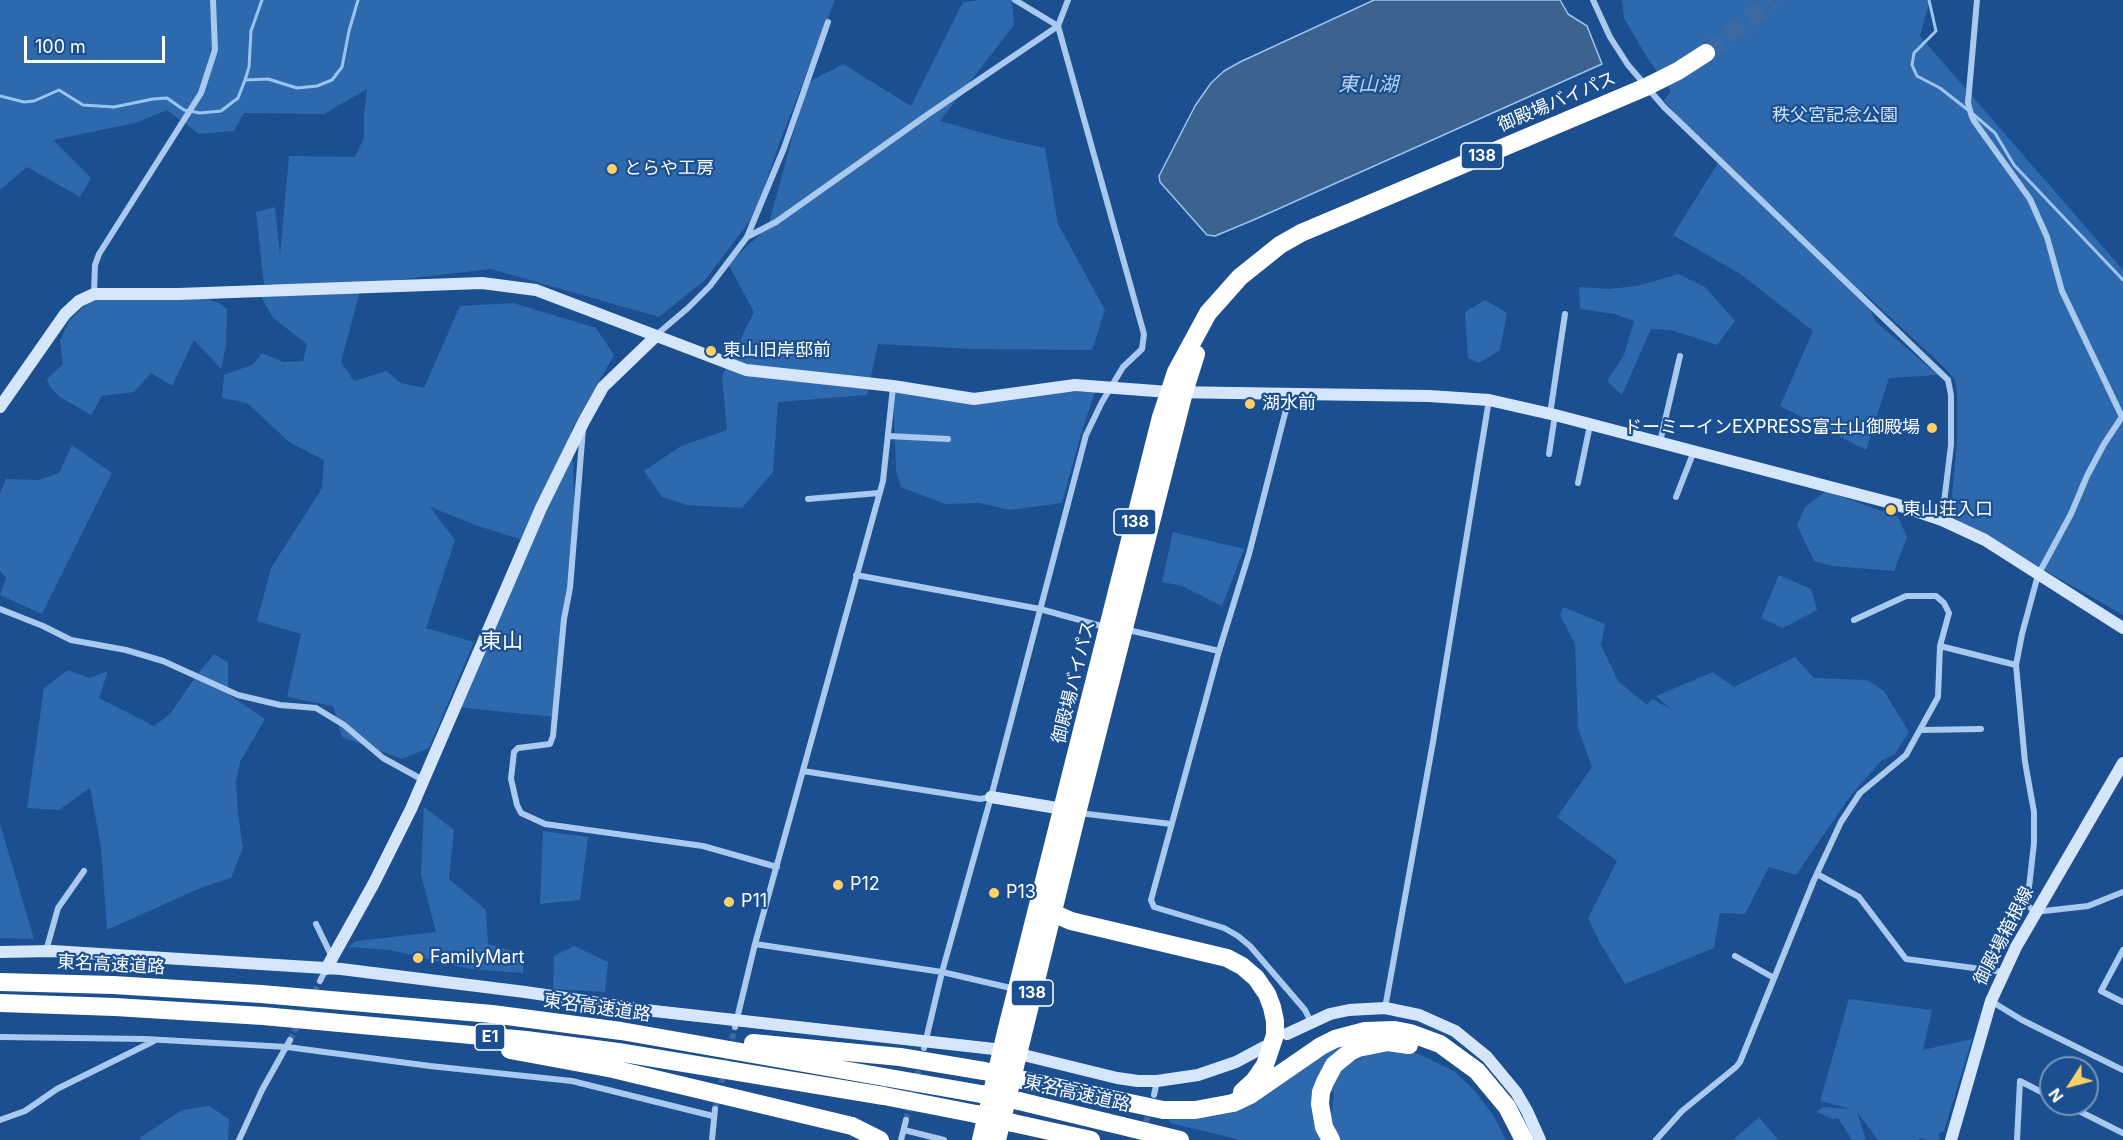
<!DOCTYPE html>
<meta charset="utf-8">
<style>
body{margin:0}
#map{position:relative;width:2123px;height:1140px;overflow:hidden;background:#1b4f8f;font-family:Inter,sans-serif}
canvas{display:block}
.north{position:absolute;left:2039px;top:1056px;width:60px;height:60px;box-sizing:border-box;background:#1b4f8f;border:2px solid #7695bc;border-radius:50%;rotate:234deg;font-size:16px;font-weight:700;line-height:24px;text-align:center;color:#fff}
.north::after{content:'';display:block;margin:auto;width:21px;height:27px;background:#ffd166;clip-path:polygon(50% 0,100% 100%,50% 72%,0 100%)}
.scale{position:absolute;left:24px;top:36px;width:141px;height:27px;box-sizing:border-box;border:3px solid #fff;border-top:0;padding-left:8px;font-size:18px;line-height:21px;white-space:nowrap;color:#fff;-webkit-text-stroke:4px #1b4f8f;paint-order:stroke}
</style>
<div id="map">
<canvas width="2123" height="1140"></canvas>
<div class="north">N</div>
<div class="scale">100 m</div>
</div>
<script>
const ctx = document.querySelector('canvas').getContext('2d');
ctx.lineJoin = 'round';
function fillPath(path, color) { ctx.fillStyle = color; ctx.fill(path, 'evenodd'); }
const shape = rows => new Path2D(rows.map(r => 'M' + r).join(''));
function strokePath(path, color, width, dash) { ctx.strokeStyle = color; ctx.lineWidth = width; ctx.lineCap = dash ? 'butt' : 'round'; ctx.setLineDash(dash || []); ctx.stroke(path); }
function write(font, color, halo, rows, align = 'center') {
  ctx.font = font + ' Inter,"Noto Sans JP",sans-serif'; ctx.lineWidth = 4.5; ctx.setLineDash([]); ctx.textBaseline = 'middle'; ctx.strokeStyle = halo; ctx.fillStyle = color; for (const [text, x, y, turn = 0] of rows) {
    ctx.save(); ctx.translate(x, y); ctx.rotate((+turn || 0) * Math.PI / 180); ctx.textAlign = isNaN(turn) ? turn : align; if (halo) ctx.strokeText(text, 0, 0); ctx.fillText(text, 0, 0); ctx.restore();
  }
}
fillPath(shape([
 [0,0,835,0,781,139,755,214,706,279,659,317,491,269,335,287,361,287,341,362,354,381,386,371,401,383,424,388,460,306,513,303,596,328,614,355,572,429,575,528,554,717,456,707,501,601,520,539,481,527,430,507,455,540,426,628,474,642,429,748,402,759,342,737,333,706,287,697,301,634,257,621,271,568,322,488,324,460,289,442,247,403,222,398,224,375,254,364,262,353,283,362,303,361,307,344,273,318,258,291,316,288,264,284,256,212,275,207,280,255,289,156,355,157,364,138,364,114,367,89,324,114,244,113,234,131,199,134,167,110,135,123,53,140,91,178,80,197,27,167,0,190],
 [980,0,1012,0,1014,25,940,121,1004,139,1045,148,1058,224,1105,310,1092,350,974,349,878,344,867,395,778,402,773,472,742,508,687,505,662,497,644,471,681,446,727,430,722,376,754,312,728,264,768,227,807,83,843,64,911,106,963,2],
 [1622,0,1930,0,1920,36,2123,270,2123,615,1950,516,1957,443,1957,393,1955,380,1945,368,1863,292,1875,321,1938,375,1889,378,1866,450,1780,406,1813,331,1742,275,1673,235,1721,158,1682,122,1664,100,1671,91,1646,56,1624,18],
 [1678,274,1705,287,1735,321,1717,345,1671,330,1651,329,1622,395,1607,381,1624,355,1634,321,1615,314,1580,309,1579,287,1609,289,1637,286],
 [115,293,199,296,219,303,227,309,226,346,221,369,194,340,172,386,151,373,134,392,102,396,91,415,60,397,50,387,47,379,63,364,60,341,69,321,88,302],
 [1485,300,1507,313,1500,350,1479,363,1468,358,1465,312],
 [1095,392,1081,434,1062,503,1009,510,980,503,945,504,901,487,896,471,893,393],
 [72,445,112,473,42,614,0,595,6,578,0,571,0,493,6,479,39,480,59,473],
 [1826,491,1898,517,1907,537,1894,571,1832,566,1814,561,1797,525,1805,507],
 [1173,532,1244,549,1222,606,1182,586,1162,582],
 [1779,575,1811,589,1817,610,1783,628,1761,618],
 [1563,607,1605,624,1601,645,1618,681,1647,705,1652,699,1671,709,1656,696,1713,672,1734,687,1795,657,1814,678,1867,680,1884,691,1909,732,1895,754,1881,761,1851,795,1796,875,1769,867,1745,914,1720,913,1714,948,1625,984,1599,941,1588,918,1617,861,1557,817,1592,767,1578,728,1575,644,1560,615],
 [214,654,228,662,228,694,265,719,240,762,236,782,238,814,243,848,231,878,200,888,107,930,101,847,90,788,59,810,27,808,44,688,68,670,89,678,108,671,99,698,154,726,170,714,196,676],
 [424,807,454,830,449,879,486,910,488,944,524,954,523,973,470,969,390,950,348,947,357,941,436,932,421,875],
 [0,824,34,939,0,938],
 [543,831,588,837,580,900,540,904],
 [574,946,608,962,605,992,553,989,554,956],
 [1849,999,1932,1010,1923,1050,1972,1039,1944,1131,1938,1134,1940,1140,1922,1140,1927,1137,1917,1140,1878,1140,1857,1112,1866,1140,1852,1140,1838,1118,1832,1119,1817,1112,1823,1107,1851,1109,1820,1101],
 [1350,1038,1328,1066,1324,1140,1241,1140,1170,1123,1168,1117,1195,1116],
 [1380,1048,1399,1049,1419,1054,1455,1072,1474,1090,1493,1115,1506,1140,1340,1140,1332,1127,1329,1115,1332,1112,1334,1093,1329,1090,1334,1079,1346,1065],
 [209,1106,229,1119,228,1140,140,1140,141,1137,182,1110],
 [1759,1117,1778,1140,1733,1140]
]), '#2e69ad');
const water = shape([
 [1374,0,1560,0,1568,14,1587,26,1602,64,1258,218,1215,236,1207,235,1160,182,1159,176,1195,106,1211,83,1224,71,1240,62,1374,0]
]);
fillPath(water, '#3c6290');
strokePath(water, '#9cc4f0', 1.5);
strokePath(shape([
 [1929,0,1936,31,1914,53,1912,65,1917,76,1940,88,1968,110],
 [245,80,268,79,297,88,317,86,332,80,342,67,349,31,358,0],
 [0,96,24,102,34,101,59,90,83,105,114,107,153,99,167,98,184,110,200,113,221,111,238,98,245,80,249,67,251,31,262,0],
 [1973,114,1995,133,2014,165,2123,280]
]), '#9cc4f0', 3);
strokePath(shape([
 [290,1040,320,981],
 [715,1109,735,1027],
 [906,1120,924,1048],
 [1141,1140,1150,1109]
]), '#3d69a0', 6, [6, 3]);
strokePath(shape([
 [1706,53,1773,0]
]), '#3d69a0', 18, [18, 9]);
strokePath(shape([
 [1015,0,1058,26],
 [1593,0,1610,37,1628,65,1664,107,1948,380,1951,395,1951,445,1942,519],
 [1977,0,1968,103,1971,114,1974,121,2030,199,2047,237,2062,291,2122,417,2104,444,2087,476,2071,514,2038,575,2022,634,2016,665,2025,762,2034,812,2034,843,2027,905,2035,912,2088,906,2123,892],
 [747,237,776,222,927,115,1058,26],
 [94,293,95,265,99,254,201,93,215,50,213,0],
 [655,336,688,308,710,286,747,237,784,148,828,22],
 [1290,394,1249,554,1219,651,1151,900,1154,907,1224,928,1238,936,1250,946,1305,1010,1311,1022],
 [1550,414,1565,314],
 [583,429,570,588,564,619,553,736,550,744,518,748,514,752,511,779,517,805,521,813,545,824,703,846,777,867],
 [888,436,948,439],
 [1660,442,1680,356],
 [1549,454,1555,415],
 [1578,483,1590,425],
 [1676,497,1694,451],
 [808,499,879,493],
 [856,575,1040,609,1105,627],
 [0,609,43,626,71,640,126,650,163,661,238,695,280,705,316,708,344,725,383,758,423,780],
 [1124,629,1219,651],
 [1940,646,2016,665],
 [1920,730,1981,729],
 [803,771,980,799,991,797],
 [1079,813,1171,824],
 [1817,874,1859,897,1906,959,2004,972],
 [316,924,332,957],
 [755,944,942,972,1015,989],
 [2123,950,2101,991,2123,1002],
 [46,951,58,908,84,871],
 [1735,956,1774,978],
 [320,981,326,969],
 [1991,1001,2022,1020,2123,1070],
 [1385,1008,1433,742,1489,400],
 [735,1027,755,944,883,481,893,387],
 [0,1037,145,1039,287,1047,430,1066,572,1081,713,1116],
 [924,1048,942,972,991,797,1086,435,1102,402,1123,367,1142,349,1144,334,1058,26,1068,0],
 [1154,1095,1157,1081],
 [2065,1104,2123,1133],
 [0,1120,25,1111,57,1089,154,1041],
 [904,1130,944,1140],
 [239,1140,262,1090,290,1040],
 [712,1140,715,1109],
 [901,1140,906,1120],
 [1656,1140,1682,1111,1736,1067,1740,1062,1814,880,1841,822,1860,793,1906,755,1938,697,1940,646,1949,613,1944,603,1936,596,1906,596,1854,620],
 [2017,1140,2020,1081,2051,1097]
]), '#a9c9ee', 6);
strokePath(shape([
 [0,407,65,314,79,301,94,294,178,294,482,283,536,290,746,370,893,386,974,399,1075,385,1169,392,1429,396,1489,400,1555,415,1895,504,1942,520,1985,540,2123,628],
 [991,797,1063,809],
 [0,952,52,951,341,969,525,992,645,1010,1003,1050,1117,1078,1138,1081,1157,1081,1198,1075,1236,1062,1264,1047],
 [326,969,374,883,411,809,541,508,584,421,603,387,655,337],
 [1287,1034,1330,1014,1349,1010,1385,1008,1419,1015,1455,1031,1487,1057,1516,1092,1527,1111,1540,1140],
 [1951,1140,1991,1001,2016,947,2123,763]
]), '#d6e6fa', 12);
strokePath(shape([
 [1046,904,1053,913,1071,921,1227,958,1242,966,1256,978,1267,994,1272,1007,1275,1021,1275,1035,1265,1065,1254,1081,1242,1092],
 [0,982,113,985,261,994,492,1014,621,1031,981,1094],
 [0,1003,115,1007,263,1016,526,1040,618,1052,884,1096,976,1114],
 [753,1043,900,1057,984,1071],
 [510,1050,613,1069,852,1126,880,1140],
 [1023,1080,1163,1110,1195,1110,1233,1103,1250,1095,1321,1046,1335,1039,1365,1031,1395,1030,1410,1033,1440,1044,1477,1071,1507,1107,1524,1140],
 [1019,1101,1180,1140],
 [1013,1123,1091,1140],
 [981,1140,1006,1032,1161,417,1176,372,1208,313,1240,277,1280,245,1301,233,1646,87,1678,71,1706,53],
 [997,1140,1077,813,1184,392,1196,354],
 [1331,1140,1324,1127,1320,1104,1321,1092,1325,1082,1334,1065,1350,1052,1358,1048,1388,1042,1409,1045]
]), '#fff', 18);
strokePath(shape([
 [984,1071,1023,1080],
 [981,1094,1019,1101],
 [976,1114,1013,1123]
]), '#fff', 18);
for (const [x, y, r, color] of [
 [612,169,6,"#ffd166"],
 [711,351,6,"#ffd166"],
 [1250,404,6,"#ffd166"],
 [1932,428,6,"#ffd166"],
 [1891,510,6,"#ffd166"],
 [838,885,6,"#ffd166"],
 [994,893,6,"#ffd166"],
 [729,902,6,"#ffd166"],
 [418,958,6,"#ffd166"]
]) { const dot = new Path2D(); dot.arc(x, y, r, 0, 2 * Math.PI); ctx.fillStyle = color; ctx.fill(dot); strokePath(dot, '#1b4f8f', 2); }
for (const [x, y, w] of [
 [1482,156,42],
 [1135,522,42],
 [1032,993,42],
 [490,1037,30]
]) { const box = new Path2D(); box.roundRect(x - w / 2, y - 13, w, 26, 4.5); ctx.fillStyle = '#1b4f8f'; ctx.fill(box); strokePath(box, '#fff', 1.5); }
write('bold 16px', '#fff', null, [
 ["138",1482,156],
 ["138",1135,522],
 ["138",1032,993],
 ["E1",490,1037]
]);
write('18px', '#fff', '#1b4f8f', [
 ["御殿場バイパス",1557,102,-23],
 ["御殿場バイパス",1074,682,-76],
 ["御殿場箱根線",2004,936,-63],
 ["東名高速道路",111,965,3],
 ["東名高速道路",597,1008,8],
 ["東名高速道路",1077,1094,13]
]);
write('18px', '#cfe3fa', '#1b4f8f', [
 ["秩父宮記念公園",1835,116]
]);
write('18px', '#fff', '#1b4f8f', [
 ["とらや工房",624,169],
 ["東山旧岸邸前",723,351],
 ["湖水前",1262,404],
 ["ドーミーインEXPRESS富士山御殿場",1920,428,"right"],
 ["東山荘入口",1903,510],
 ["P12",850,885],
 ["P13",1006,893],
 ["P11",741,902],
 ["FamilyMart",430,958]
], 'left');
write('italic 20px', '#b5d3f5', '#1b4f8f', [
 ["東山湖",1368,85]
]);
write('21px', '#fff', '#1b4f8f', [
 ["東山",502,642]
]);
</script>
